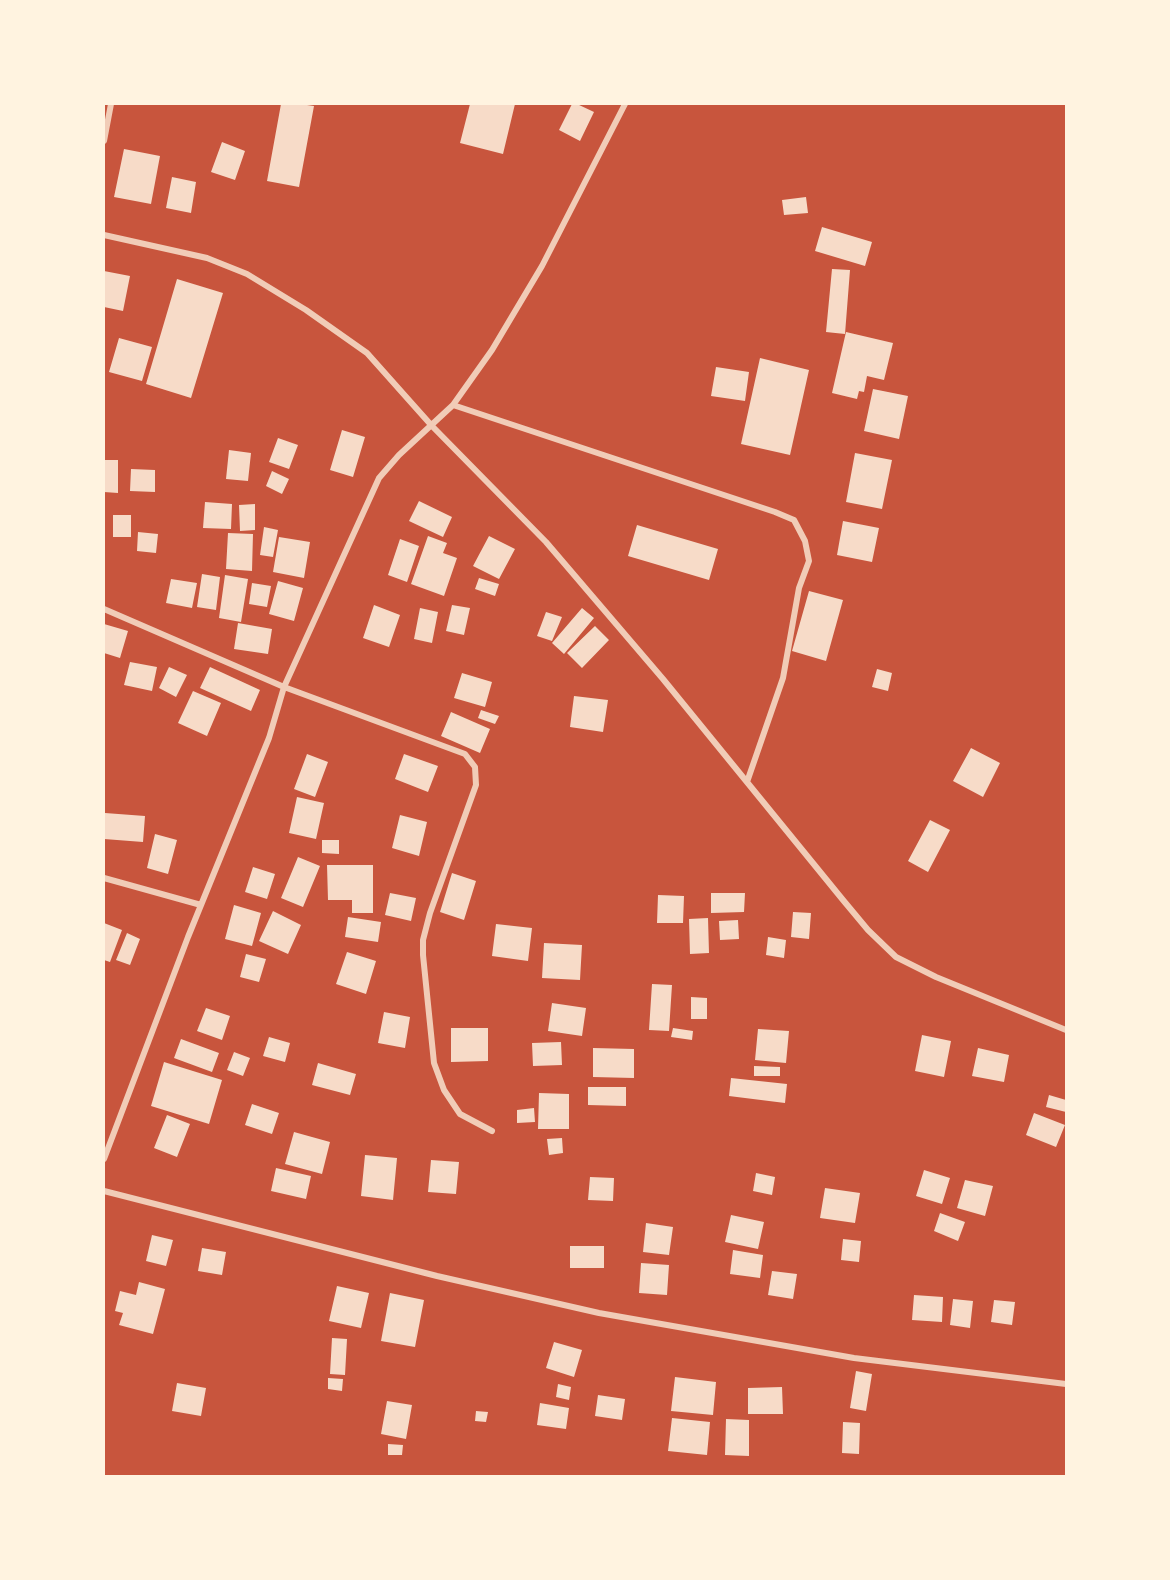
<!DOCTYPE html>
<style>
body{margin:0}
#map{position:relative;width:1170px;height:1580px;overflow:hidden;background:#c8553d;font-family:"Roboto Condensed",sans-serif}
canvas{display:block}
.frame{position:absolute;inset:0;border:105px solid #fff3e0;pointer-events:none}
</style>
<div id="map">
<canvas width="1170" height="1580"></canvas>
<div class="frame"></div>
</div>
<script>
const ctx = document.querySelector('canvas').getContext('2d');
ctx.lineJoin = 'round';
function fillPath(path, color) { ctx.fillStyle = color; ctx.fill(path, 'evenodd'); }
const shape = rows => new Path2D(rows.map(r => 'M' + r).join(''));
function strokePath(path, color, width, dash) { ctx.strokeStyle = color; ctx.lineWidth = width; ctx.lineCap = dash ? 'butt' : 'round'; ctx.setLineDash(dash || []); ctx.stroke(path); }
fillPath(shape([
 [281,104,300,104,314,106,299,187,267,181],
 [470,104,515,104,503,154,460,143],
 [572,104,577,104,594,112,580,141,559,130],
 [222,142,245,151,235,180,211,172],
 [124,149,160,156,151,204,114,197],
 [172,177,196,182,191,213,166,208],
 [806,197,808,213,784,215,782,200],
 [822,227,872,242,865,266,815,251],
 [832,269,850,270,845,334,826,332],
 [104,271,130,276,123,311,104,307],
 [177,279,223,293,191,398,146,384],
 [846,332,893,343,884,380,867,376,864,392,859,391,857,399,832,393],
 [119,338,152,347,142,381,109,372],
 [760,358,809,370,790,455,741,444],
 [716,367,749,372,745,401,711,396],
 [873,389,908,396,899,439,864,431],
 [342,430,365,437,353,477,330,470],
 [278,438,298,445,289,469,269,462],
 [229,450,251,453,248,481,226,479],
 [855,453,892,460,882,509,846,502],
 [104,460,118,460,118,493,104,492],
 [131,469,155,470,155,492,130,491],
 [272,471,289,479,282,494,266,486],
 [419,501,452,517,443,537,409,521],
 [205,502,232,504,231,529,203,528],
 [255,504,255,530,240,531,239,505],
 [113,515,131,515,131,537,113,537],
 [843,521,879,528,872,562,837,555],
 [637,525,718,549,709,580,628,556],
 [264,527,278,530,273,557,260,555],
 [138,532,158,534,156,553,137,551],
 [228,533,253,534,252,571,226,569],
 [428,536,447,543,443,553,457,558,444,596,411,584],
 [489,536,515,549,499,579,473,566],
 [279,537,310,542,304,578,273,572],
 [400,539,419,546,407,582,388,575],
 [202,574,220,577,216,610,197,607],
 [225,575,248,579,241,622,219,618],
 [479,578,499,584,495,596,475,589],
 [171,579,197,583,192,608,166,603],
 [278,581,303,588,294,621,269,614],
 [252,583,271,586,267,607,249,604],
 [809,591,843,600,826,661,792,651],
 [374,605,400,615,389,647,363,638],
 [452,605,470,608,464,635,446,631],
 [420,608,438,612,432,643,414,639],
 [582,608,594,618,564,654,552,643],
 [546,612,562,617,552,641,537,636],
 [238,623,272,629,268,654,234,649],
 [104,624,128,631,120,658,104,653],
 [595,626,609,640,582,668,567,653],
 [130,662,157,667,152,691,124,685],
 [169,667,187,675,176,697,159,688],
 [210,667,260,690,251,711,200,688],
 [877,669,892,673,888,691,872,687],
 [462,673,492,682,485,707,454,698],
 [193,691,221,703,207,736,178,723],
 [574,696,608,700,603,732,570,727],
 [481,710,499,716,495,724,478,718],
 [451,712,490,729,480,753,441,736],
 [971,748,1000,763,983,797,953,781],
 [307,754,328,762,315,797,294,789],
 [404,754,438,766,428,792,395,779],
 [297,797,324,803,316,839,289,833],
 [105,813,145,816,143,842,104,839],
 [400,815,427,822,419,856,392,848],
 [930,820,950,830,928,872,908,861],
 [155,834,177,840,168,874,147,868],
 [322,840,339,840,339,854,322,853],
 [298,857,320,866,303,907,281,898],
 [327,865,373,865,373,913,352,913,352,900,328,900],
 [253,867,275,874,267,899,245,892],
 [452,873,476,881,464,920,440,912],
 [390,893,416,898,411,921,385,915],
 [711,893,745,893,744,912,711,913],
 [658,895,684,896,683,923,657,923],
 [234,905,261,913,252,946,225,939],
 [273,911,301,925,288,954,259,941],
 [793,912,811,913,809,939,791,937],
 [348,917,381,922,378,942,345,937],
 [708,918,709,953,690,954,689,919],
 [738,920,739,939,720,940,719,921],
 [104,923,122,930,110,962,104,960],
 [496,924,532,928,528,961,492,956],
 [127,933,140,939,130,965,116,960],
 [768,937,786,940,784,958,766,955],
 [544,943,582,945,580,980,542,978],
 [347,952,376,961,366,994,336,984],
 [246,954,266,959,259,982,240,977],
 [652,984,672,985,669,1031,649,1030],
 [691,997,707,998,707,1019,691,1019],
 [552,1003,586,1008,582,1036,548,1031],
 [206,1008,230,1016,222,1040,197,1031],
 [384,1012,410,1017,405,1048,378,1043],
 [451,1028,488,1028,488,1061,451,1062],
 [673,1028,693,1031,692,1040,671,1037],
 [758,1029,789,1031,786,1063,755,1060],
 [922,1035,951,1041,944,1077,915,1071],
 [269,1037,290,1043,285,1062,263,1056],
 [181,1039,219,1053,212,1072,174,1058],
 [561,1042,562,1065,533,1066,532,1043],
 [593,1048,634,1049,634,1078,593,1077],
 [978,1048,1009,1055,1004,1082,972,1076],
 [234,1052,250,1058,243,1076,227,1070],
 [164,1062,222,1080,209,1124,151,1106],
 [318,1063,356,1074,350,1095,312,1085],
 [754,1066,780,1067,780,1076,754,1076],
 [731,1078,787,1084,785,1103,729,1096],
 [588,1087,626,1087,626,1106,588,1105],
 [539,1093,569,1094,569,1129,538,1129],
 [1049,1095,1066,1100,1066,1112,1046,1107],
 [252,1104,279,1113,272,1134,245,1125],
 [534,1108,535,1122,517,1123,517,1110],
 [1034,1113,1065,1125,1056,1147,1026,1135],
 [167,1115,190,1124,177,1157,154,1148],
 [294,1132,330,1142,322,1174,285,1164],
 [562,1138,563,1153,549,1155,547,1139],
 [365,1155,397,1158,393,1200,361,1196],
 [431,1160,459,1162,456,1194,428,1192],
 [276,1168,311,1176,306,1199,271,1191],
 [924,1170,950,1178,942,1204,916,1196],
 [756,1173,775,1177,772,1195,753,1191],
 [590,1177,614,1178,613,1201,588,1200],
 [965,1180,993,1186,985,1216,957,1208],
 [825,1188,860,1193,855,1223,820,1218],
 [940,1213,965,1222,958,1241,934,1231],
 [731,1215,764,1222,758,1249,725,1242],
 [646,1223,673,1227,669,1255,643,1252],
 [152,1235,173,1240,166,1266,146,1261],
 [843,1239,861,1241,859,1262,841,1260],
 [570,1246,604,1246,604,1268,570,1268],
 [202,1248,226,1252,222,1275,198,1271],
 [733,1250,763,1255,760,1278,730,1274],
 [641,1263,669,1265,667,1295,639,1293],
 [772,1271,797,1274,793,1299,768,1295],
 [139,1282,165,1289,153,1334,119,1325,123,1313,115,1311,120,1291,136,1295],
 [337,1286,369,1293,361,1328,329,1321],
 [390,1293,424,1300,415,1347,381,1341],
 [914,1295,943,1297,942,1322,912,1320],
 [953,1299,973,1301,970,1328,950,1325],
 [994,1300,1015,1302,1012,1325,991,1322],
 [332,1338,347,1339,345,1375,330,1374],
 [554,1342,582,1350,574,1377,546,1368],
 [856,1371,872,1374,866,1411,850,1408],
 [675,1377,716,1382,713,1415,671,1411],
 [328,1378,343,1379,342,1391,328,1389],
 [177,1383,206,1388,201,1416,172,1411],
 [558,1384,571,1387,569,1400,556,1397],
 [782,1387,783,1414,748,1414,748,1388],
 [598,1395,625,1399,622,1420,595,1416],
 [387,1401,412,1405,406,1439,381,1434],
 [540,1403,569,1408,566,1429,537,1425],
 [476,1411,488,1412,486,1422,475,1421],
 [672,1418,710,1422,707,1455,668,1451],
 [726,1419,749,1420,749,1456,725,1455],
 [843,1422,860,1423,859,1454,842,1453],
 [388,1444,403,1445,402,1455,388,1455]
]), '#f7dbc8');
strokePath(shape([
 [104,141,111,104],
 [104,235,207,258,247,274,306,310,367,353,432,426,546,542,663,679,843,900,868,930,896,957,936,977,1066,1030],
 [453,405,775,512,794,520,805,541,809,561,799,588,783,678,747,782],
 [104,609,284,687,465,754,475,767,476,785,430,913,423,940,423,955,434,1063,444,1090,460,1114,492,1131],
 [104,878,201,905],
 [104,1159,188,937,269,738,284,687,379,478,399,455,453,405,492,350,542,266,625,104],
 [104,1191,437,1276,599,1313,854,1358,1066,1384]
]), '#f1ccb7', 6);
</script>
